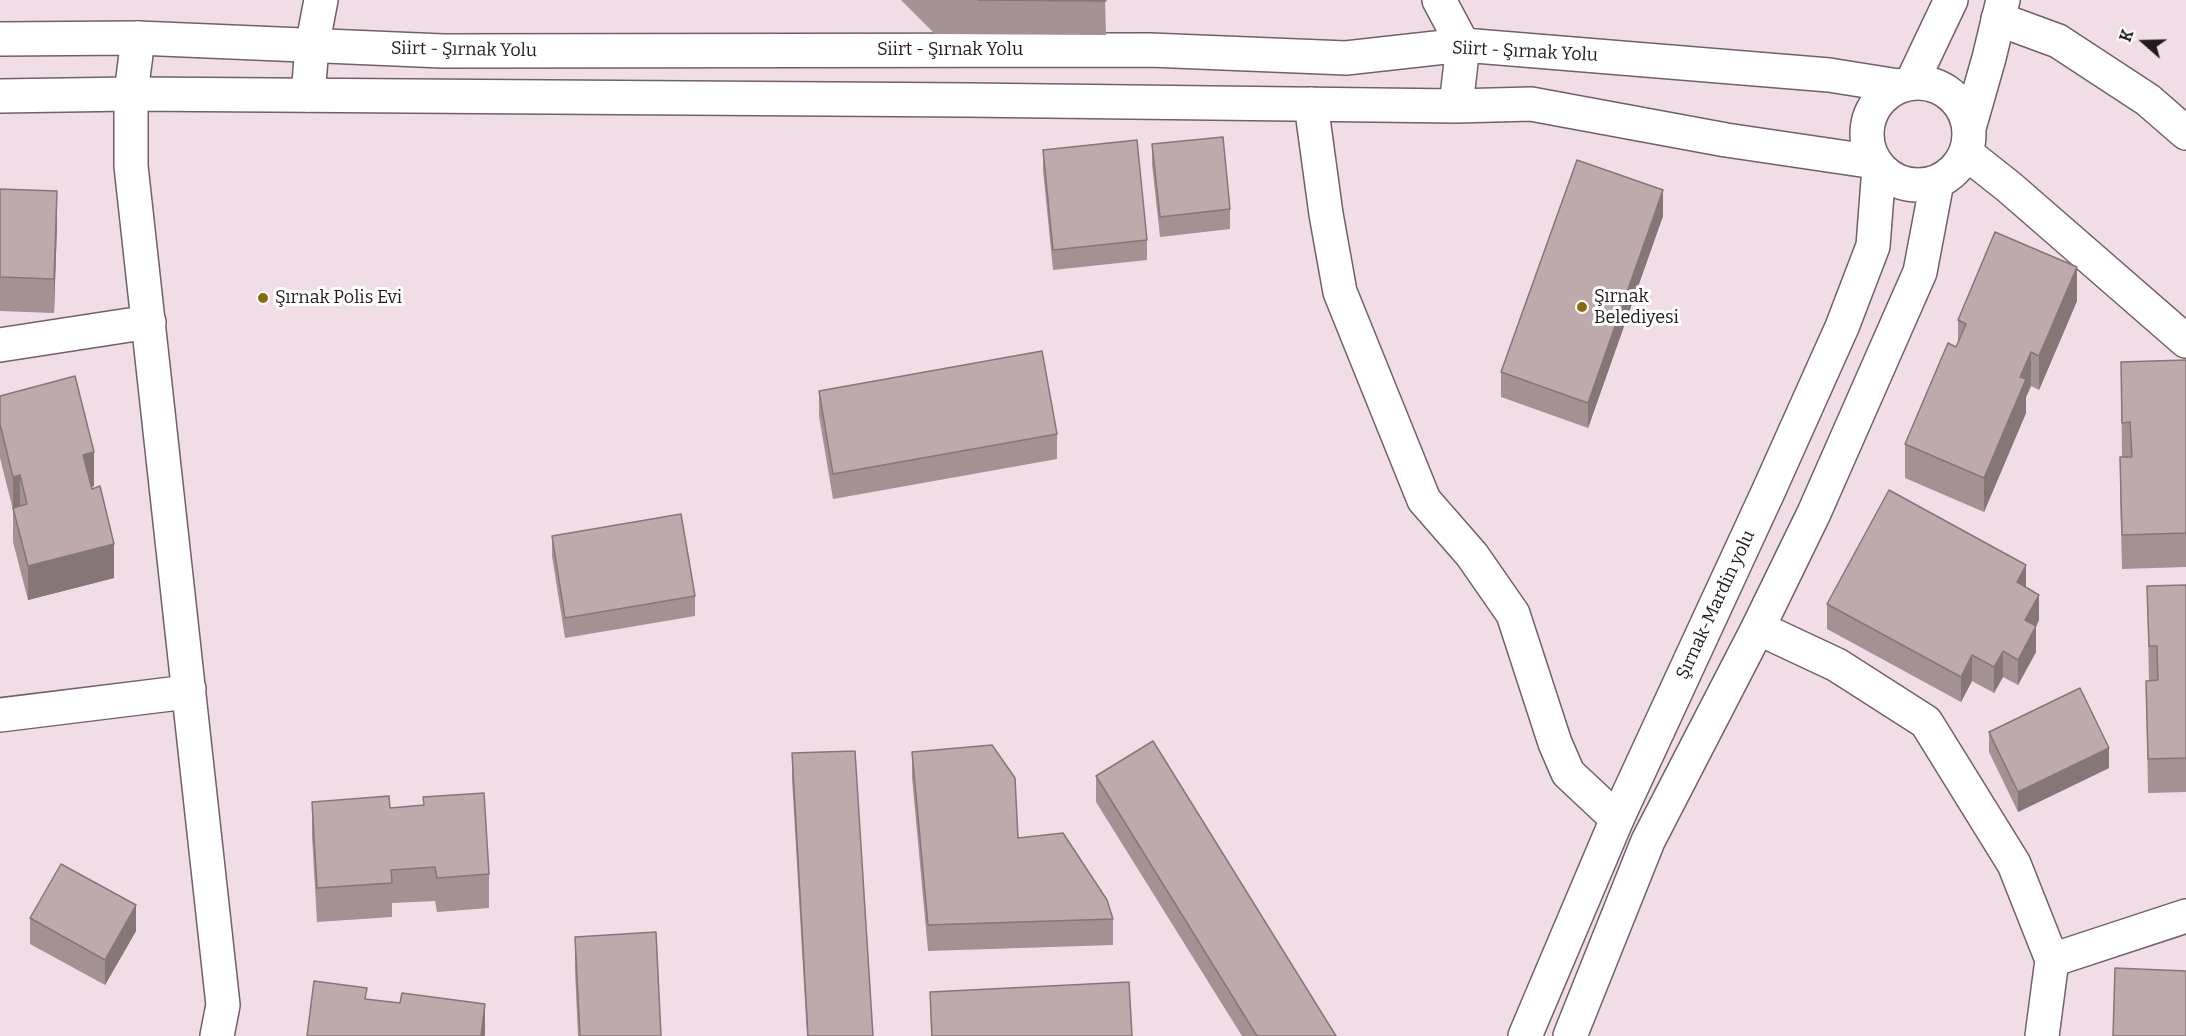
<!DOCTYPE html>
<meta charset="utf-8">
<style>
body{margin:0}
#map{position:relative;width:2186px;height:1036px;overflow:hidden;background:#f1dde6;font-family:Bitter,serif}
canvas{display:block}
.north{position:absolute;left:2114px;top:12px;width:60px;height:60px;-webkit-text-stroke:4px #fff;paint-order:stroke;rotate:290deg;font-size:16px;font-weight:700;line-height:24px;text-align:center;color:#221b1e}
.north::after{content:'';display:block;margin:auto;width:21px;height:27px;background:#221b1e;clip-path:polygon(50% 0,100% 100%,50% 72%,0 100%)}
</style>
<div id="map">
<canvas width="2186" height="1036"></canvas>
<div class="north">K</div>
</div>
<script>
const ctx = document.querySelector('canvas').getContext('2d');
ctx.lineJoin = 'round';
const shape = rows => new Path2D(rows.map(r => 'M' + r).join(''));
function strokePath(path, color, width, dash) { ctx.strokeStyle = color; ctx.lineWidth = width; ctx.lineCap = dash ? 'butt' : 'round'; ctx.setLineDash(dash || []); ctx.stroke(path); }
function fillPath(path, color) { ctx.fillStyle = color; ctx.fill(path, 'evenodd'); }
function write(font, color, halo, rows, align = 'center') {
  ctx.font = font + ' Bitter,serif'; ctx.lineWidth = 6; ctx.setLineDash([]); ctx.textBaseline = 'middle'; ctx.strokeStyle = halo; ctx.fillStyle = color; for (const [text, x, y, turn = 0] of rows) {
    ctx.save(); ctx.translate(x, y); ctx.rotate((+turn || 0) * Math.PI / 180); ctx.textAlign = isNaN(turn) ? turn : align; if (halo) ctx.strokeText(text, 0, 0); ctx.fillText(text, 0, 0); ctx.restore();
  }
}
const minor = shape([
 [1998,19,2058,41,2148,100,2186,133],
 [138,38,131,94,131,166,223,1005,217,1036],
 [308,95,312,47,321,0],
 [1311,104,1326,214,1340,292,1424,500,1472,555,1513,614,1555,743,1568,773,1617,819],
 [1966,153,2009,187,2186,341],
 [0,345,149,322],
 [1758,628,1837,665,1926,722,2014,864,2052,960,2042,1036],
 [0,715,179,693,189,689],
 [2052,960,2186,916]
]);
const tertiary = shape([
 [1439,0,1463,45,1456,106],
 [0,39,138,38,443,51,1150,50,1346,58,1463,45,1829,75,1898,86],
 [1912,82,1951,0],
 '1867 134a51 51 0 1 1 102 0a51 51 0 1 1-102 0Z',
 [0,96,131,94,967,100,1456,106,1531,104,1726,140,1875,162],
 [1969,128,1989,58,2003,0],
 [1525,1036,1617,819,1769,490,1842,327,1873,246,1879,168],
 [1570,1036,1648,841,1758,628,1814,513,1920,272,1937,182]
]);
strokePath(minor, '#716068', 36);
strokePath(tertiary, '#716068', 36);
strokePath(minor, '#fff', 33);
strokePath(tertiary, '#fff', 33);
fillPath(shape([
 [901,0,1105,0,1106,35,935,34],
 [1152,144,1230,209,1230,229,1160,237,1152,164],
 [1043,150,1147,240,1147,260,1053,270,1043,170],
 [0,189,57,225,54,313,0,311],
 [1663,216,1588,428,1501,397,1501,372],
 [2077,301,2039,390,2031,386,2026,397,2026,413,1984,512,1905,478,1905,444,1958,342,1958,320],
 [2186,360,2186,567,2122,569,2120,491,2120,457,2130,457,2122,457,2121,362],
 [819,391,1057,434,1057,459,833,499,819,416],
 [0,396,94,486,91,487,114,578,28,600,13,542,13,510,0,458],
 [552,536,695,596,695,616,565,638,552,556],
 [2186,585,2186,792,2148,793,2146,681,2157,680,2149,680,2147,586],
 [2026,588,2039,620,2036,626,2036,652,2018,685,2003,677,1994,693,1972,681,1961,702,1827,629,1827,604],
 [1989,732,2109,768,2018,812,1989,752],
 [912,752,1018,838,1113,919,1113,945,928,951,912,777],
 [792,753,873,1036,807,1036,792,779],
 [1096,776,1336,1036,1242,1036,1096,802],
 [312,802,390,808,489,874,489,908,437,912,435,901,392,903,392,917,317,922,312,836],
 [30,918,136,931,105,985,30,944],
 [575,937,661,1036,578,1036,575,971],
 [930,992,1132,1036,931,1036]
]), '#a39194');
fillPath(shape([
 [1663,190,1663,216,1588,428,1588,403],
 [57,191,57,225,54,313,54,279],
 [2077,267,2077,301,2039,390,2039,356],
 [2031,352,2031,386,2026,397,2026,413,1984,512,1984,478,2020,377],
 [94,452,94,486,83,489,83,455],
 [20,475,20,509,13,511,13,477],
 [114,544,114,578,28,600,28,566],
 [2026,565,2026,591,2017,582],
 [2039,595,2039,620,2036,626,2036,652,2018,685,2018,660,2025,620],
 [2003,651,2003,677,1994,693,1994,667],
 [1972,655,1972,681,1961,702,1961,677],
 [2109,748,2109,768,2018,812,2018,792],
 [136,905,136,931,105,985,105,960],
 [485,1004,485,1036,481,1036]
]), '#857678');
const building = shape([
 [978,0,1105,0,1106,1,978,0],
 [1223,137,1230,209,1160,217,1152,144,1223,137],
 [1137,140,1147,240,1053,250,1043,150,1137,140],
 [1577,160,1663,190,1588,403,1501,372,1577,160],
 [0,189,57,191,54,279,0,277,0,189],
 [1995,232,2077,267,2039,356,2031,352,2020,377,2026,379,1984,478,1905,444,1948,343,1956,347,1966,324,1958,320,1995,232],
 [1042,351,1057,434,833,474,819,391,1042,351],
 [2186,360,2186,533,2122,535,2120,457,2132,457,2130,422,2122,423,2121,362,2186,360],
 [75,376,94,452,83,455,92,489,100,486,114,544,28,566,13,508,27,504,20,475,13,477,0,424,0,396,75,376],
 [1889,490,2026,565,2017,582,2039,595,2025,620,2036,626,2018,660,2003,651,1994,667,1972,655,1961,677,1827,604,1889,490],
 [681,514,695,596,565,618,552,536,681,514],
 [2186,585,2186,758,2148,759,2146,681,2158,680,2157,646,2149,646,2147,586,2186,585],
 [2080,688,2109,748,2018,792,1989,732,2080,688],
 [1153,741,1336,1036,1257,1036,1096,776,1153,741],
 [992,745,1015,778,1018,838,1063,833,1107,900,1113,919,928,925,912,752,992,745],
 [855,751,873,1036,808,1036,792,753,855,751],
 [484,793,489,874,437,878,435,867,391,870,392,883,317,888,312,802,389,796,390,808,424,805,423,797,484,793],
 [61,864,136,905,105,960,30,918,61,864],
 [656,932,661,1036,580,1036,575,937,656,932],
 [2115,968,2186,971,2186,1036,2113,1036,2115,968],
 [314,981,367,988,365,999,400,1003,402,993,485,1004,481,1036,307,1036,314,981],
 [1129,982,1132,1036,932,1036,930,992,1129,982]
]);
fillPath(building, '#bea9ac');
strokePath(building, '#857678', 1.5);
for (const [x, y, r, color] of [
 [263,298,6,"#8c690a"],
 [1582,307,6,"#8c690a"]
]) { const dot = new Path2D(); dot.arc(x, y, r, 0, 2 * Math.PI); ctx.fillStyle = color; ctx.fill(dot); strokePath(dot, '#fff', 2); }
write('18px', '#221b1e', '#fff', [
 ["Siirt - Şırnak Yolu",464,50,1],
 ["Siirt - Şırnak Yolu",950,50],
 ["Siirt - Şırnak Yolu",1525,52,3],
 ["Şırnak-Mardin yolu",1716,605,-65]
]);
write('18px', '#221b1e', '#fff', [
 ["Şırnak",1594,297],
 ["Belediyesi",1594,318],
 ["Şırnak Polis Evi",275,298]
], 'left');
</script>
